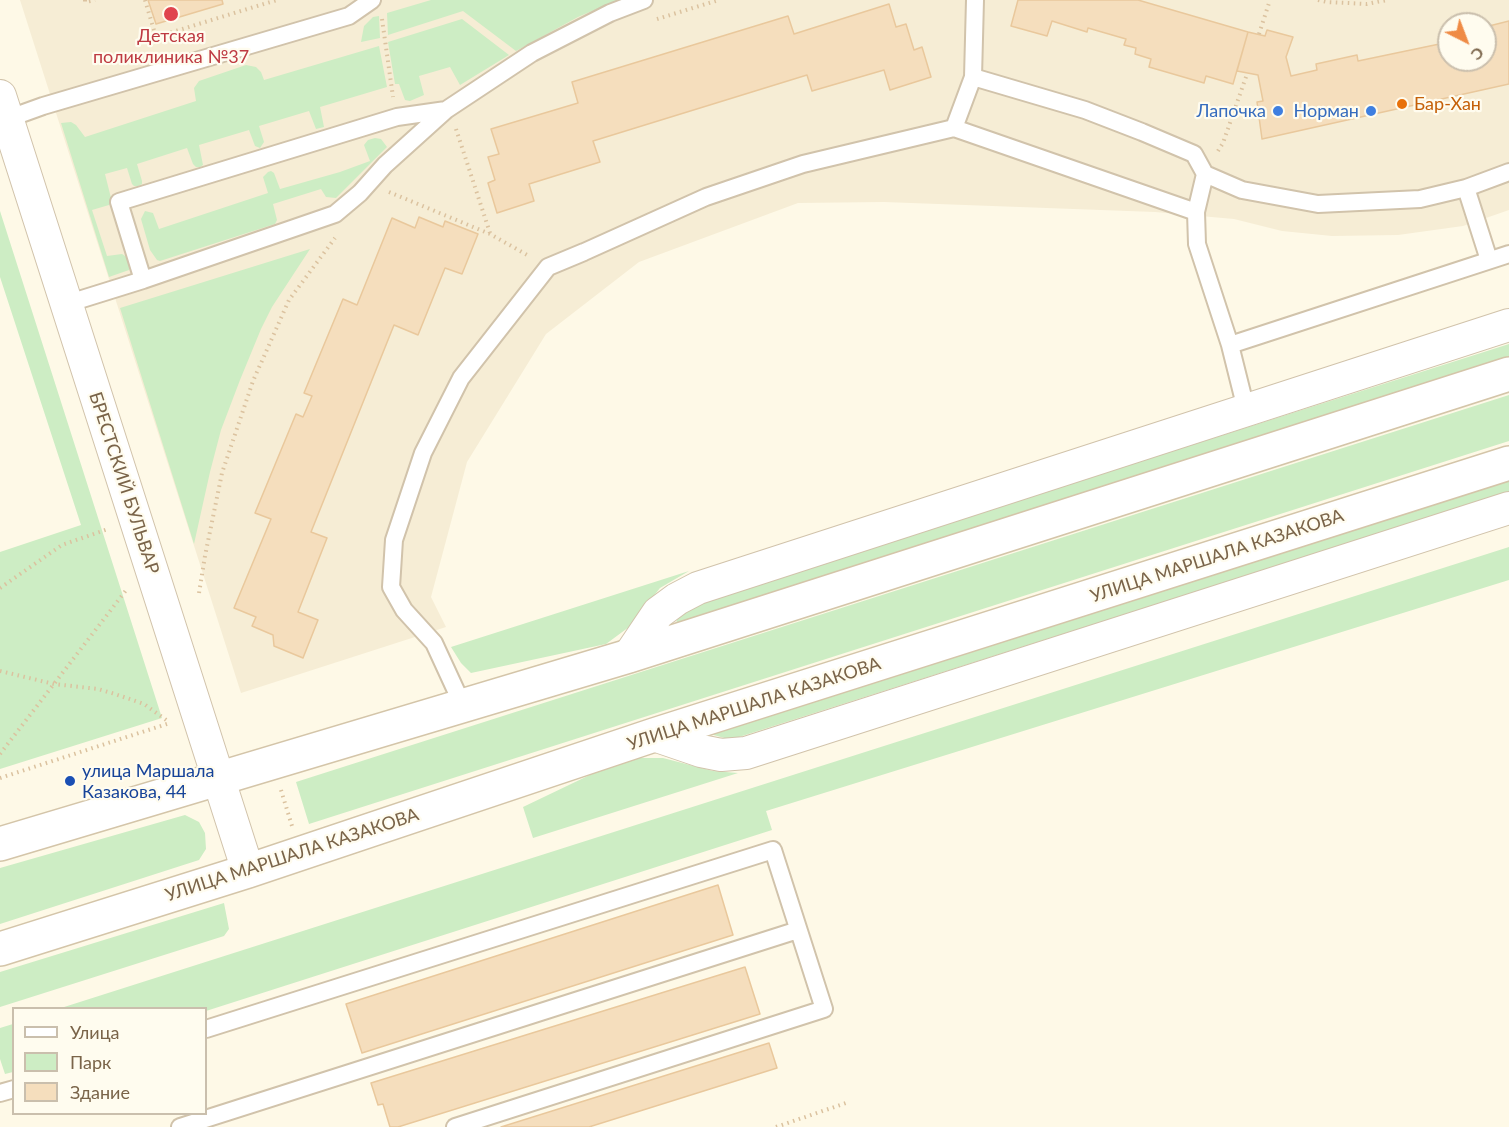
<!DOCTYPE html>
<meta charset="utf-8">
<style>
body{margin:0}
#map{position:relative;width:1509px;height:1127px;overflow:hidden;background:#fef9e7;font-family:Lato,sans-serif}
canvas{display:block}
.legend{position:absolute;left:12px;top:1007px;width:195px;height:108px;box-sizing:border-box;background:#fffcef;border:2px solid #cabfad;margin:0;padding:8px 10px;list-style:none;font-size:18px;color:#7a6449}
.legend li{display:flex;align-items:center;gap:12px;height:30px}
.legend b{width:30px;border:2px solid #cabfad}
.north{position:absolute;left:1437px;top:12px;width:60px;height:60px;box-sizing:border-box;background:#fffcef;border:2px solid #cabfad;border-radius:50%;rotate:138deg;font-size:16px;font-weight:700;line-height:24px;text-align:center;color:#7a6449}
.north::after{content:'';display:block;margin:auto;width:21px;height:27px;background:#ef8b45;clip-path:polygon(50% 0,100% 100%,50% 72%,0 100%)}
</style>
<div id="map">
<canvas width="1509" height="1127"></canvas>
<ul class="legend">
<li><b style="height:8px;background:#fff"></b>Улица</li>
<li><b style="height:16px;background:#cdedc4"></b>Парк</li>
<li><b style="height:16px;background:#f5debd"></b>Здание</li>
</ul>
<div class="north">С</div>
</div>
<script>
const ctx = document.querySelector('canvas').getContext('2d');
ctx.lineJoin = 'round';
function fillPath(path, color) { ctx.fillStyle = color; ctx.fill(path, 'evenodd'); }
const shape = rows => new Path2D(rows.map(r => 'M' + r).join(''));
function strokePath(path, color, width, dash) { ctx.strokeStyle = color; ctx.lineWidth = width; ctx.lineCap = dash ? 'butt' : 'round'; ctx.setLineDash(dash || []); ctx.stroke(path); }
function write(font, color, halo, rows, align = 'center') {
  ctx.font = font + ' Lato,sans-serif'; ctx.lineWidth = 4.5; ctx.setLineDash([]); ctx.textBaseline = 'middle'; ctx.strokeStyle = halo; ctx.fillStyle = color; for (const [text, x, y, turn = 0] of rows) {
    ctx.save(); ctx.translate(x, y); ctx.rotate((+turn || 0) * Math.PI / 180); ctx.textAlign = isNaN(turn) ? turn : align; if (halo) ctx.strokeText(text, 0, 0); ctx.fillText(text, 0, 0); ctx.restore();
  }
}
fillPath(shape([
 [20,0,1509,0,1509,210,1463,226,1398,235,1332,236,1282,231,1234,219,1155,212,884,202,798,203,639,262,546,334,467,462,431,597,446,627,241,693],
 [1449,24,1485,24,1485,60,1449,60]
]), '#f6edd5');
fillPath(shape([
 [431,0,618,0,578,17,516,51,463,11,388,35,387,13],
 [379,16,380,38,361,42,364,26,373,17],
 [462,19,509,55,460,85,450,67,419,76,424,95,410,101,405,100,399,84,395,84,388,42],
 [379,46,387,87,320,107,324,127,316,129,309,111,259,126,264,142,260,148,255,146,249,130,199,145,203,165,200,167,196,167,193,164,187,148,137,164,142,181,142,184,138,186,134,186,132,184,127,168,105,174,112,202,109,205,92,210,107,256,122,254,128,258,130,262,129,270,109,277,61,123,71,122,76,125,85,137,196,101,194,88,199,81,246,65,256,67,261,72,264,80],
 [375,138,381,139,387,147,336,198,326,197,321,189,273,204,277,220,275,224,160,261,157,260,150,250,141,219,145,211,153,213,159,229,268,193,263,177,268,172,271,171,274,173,280,189,340,172,370,161,364,145,368,140],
 [0,211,162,718,0,769,0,552,81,525,0,277],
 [310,249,272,307,261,329,240,380,221,430,210,472,194,544,120,308],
 [1509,344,1509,357,676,624,677,620,685,611,702,601],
 [1509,395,1509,441,309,824,296,782],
 [1509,479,1509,492,739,737,728,739,710,734],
 [1509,547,1509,580,766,811,772,830,206,1011,206,1008,61,1008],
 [689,571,660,588,629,627,606,644,471,673,461,663,451,647],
 [636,758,663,758,713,771,738,773,533,838,523,807,594,773],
 [185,815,199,822,205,833,206,849,199,860,0,924,0,868],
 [224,903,229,929,224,936,0,1007,0,972],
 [13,1024,13,1072,5,1074,0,1059,0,1028]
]), '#cdedc4');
const building = shape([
 [148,0,222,0,223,4,156,24,148,0],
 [1018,0,1138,0,1248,32,1233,84,1206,76,1204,83,1149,67,1151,59,1135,54,1136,48,1124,45,1126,39,1088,28,1087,32,1052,21,1047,36,1011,26,1018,0],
 [889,4,896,27,906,24,914,50,922,47,931,77,890,90,884,70,812,91,807,75,593,141,600,162,529,184,534,201,497,213,488,183,495,180,488,157,499,154,491,129,578,103,572,82,788,16,794,34,889,4],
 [1509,21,1509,84,1262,139,1257,102,1263,101,1258,75,1237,71,1248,32,1265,36,1267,30,1293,37,1286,57,1291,76,1317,70,1316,64,1357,55,1358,61,1449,42,1449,60,1485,60,1485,27,1509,21],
 [419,217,443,227,445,221,478,234,462,274,445,268,418,335,394,325,311,532,327,538,298,612,318,620,303,658,274,646,273,635,252,626,256,617,234,608,271,519,255,513,296,414,303,417,312,396,304,393,343,299,357,305,392,218,415,228,419,217],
 [718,885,733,935,362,1053,346,1004,718,885],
 [745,967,760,1014,398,1127,390,1127,383,1104,378,1105,371,1083,745,967],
 [769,1043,777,1068,589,1127,501,1127,769,1043]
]);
fillPath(building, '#f5debd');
strokePath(building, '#e9c89c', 1.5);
const service = shape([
 [973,77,1085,110,1142,132,1194,154,1205,174,1242,190,1318,204,1420,199,1466,188,1509,172],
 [7,119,43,106,349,16,372,0],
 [954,128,1196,212],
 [1205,174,1196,212,1197,244,1230,345,1246,409],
 [1466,188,1489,260],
 [143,280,119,202,397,117,446,110],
 [66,304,143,280,335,214,360,193,385,165,446,110,532,53,610,13,644,0],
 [1230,345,1509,254],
 [463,706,434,643,404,610,391,587,394,540,423,453,461,378,548,267,584,252,706,197,803,164,954,128,973,77,975,0],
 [206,1029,773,850,824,1009,455,1127],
 [0,1093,14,1089],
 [180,1127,798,930]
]);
const minor = shape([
 [0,96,248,871],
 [629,656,658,613,677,599,698,588,1509,325],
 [654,735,701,751,721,755,746,753,1509,508]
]);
const secondary = shape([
 [0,844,629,656,1509,374],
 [0,949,248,871,654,735,1509,463]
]);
strokePath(service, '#d1c3ab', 20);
strokePath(minor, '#d1c3ab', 34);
strokePath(secondary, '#d4c5a9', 36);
strokePath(shape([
 [85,0,85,2,95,0],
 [145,0,156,37,277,0],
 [1318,0,1327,2,1367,4,1387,0],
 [382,19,393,97],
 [657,19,719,0],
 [1259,34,1270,0],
 [456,129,490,233],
 [1218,151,1223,143,1247,74],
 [389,192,490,234,529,256],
 [0,588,62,545,108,529],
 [199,593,205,556,222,473,253,381,289,300,335,238],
 [0,671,54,684,98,689,115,694,144,704,169,722],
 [0,754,127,589],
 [0,778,170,723],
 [281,790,292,826],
 [776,1127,846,1103]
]), '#dbc29f', 4, [1.5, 4.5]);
strokePath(service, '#fff', 16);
strokePath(minor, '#fff', 32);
strokePath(secondary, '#fff', 33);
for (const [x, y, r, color] of [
 [171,14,8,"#e0444e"],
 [1402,104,6,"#e8710a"],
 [1278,111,6,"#3f7fe0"],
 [1371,111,6,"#3f7fe0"],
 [70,781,6,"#1a4fb4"]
]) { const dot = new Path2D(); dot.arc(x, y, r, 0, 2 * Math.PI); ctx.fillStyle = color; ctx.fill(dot); strokePath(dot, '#fffcef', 2); }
write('18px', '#be3a42', '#fffcef', [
 ["Детская",171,36],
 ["поликлиника №37",171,57]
]);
write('18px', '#c56008', '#fffcef', [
 ["Бар-Хан",1414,104]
], 'left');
write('18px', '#366cbe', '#fffcef', [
 ["Лапочка",1266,111],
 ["Норман",1359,111]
], 'right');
write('18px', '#7a6449', '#fffcef', [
 ["БРЕСТСКИЙ БУЛЬВАР",124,483,72],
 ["УЛИЦА МАРШАЛА КАЗАКОВА",1217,556,-18],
 ["УЛИЦА МАРШАЛА КАЗАКОВА",754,704,-18],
 ["УЛИЦА МАРШАЛА КАЗАКОВА",292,855,-18]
]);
write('18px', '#164399', '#fffcef', [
 ["улица Маршала",82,771],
 ["Казакова, 44",82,792]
], 'left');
</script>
